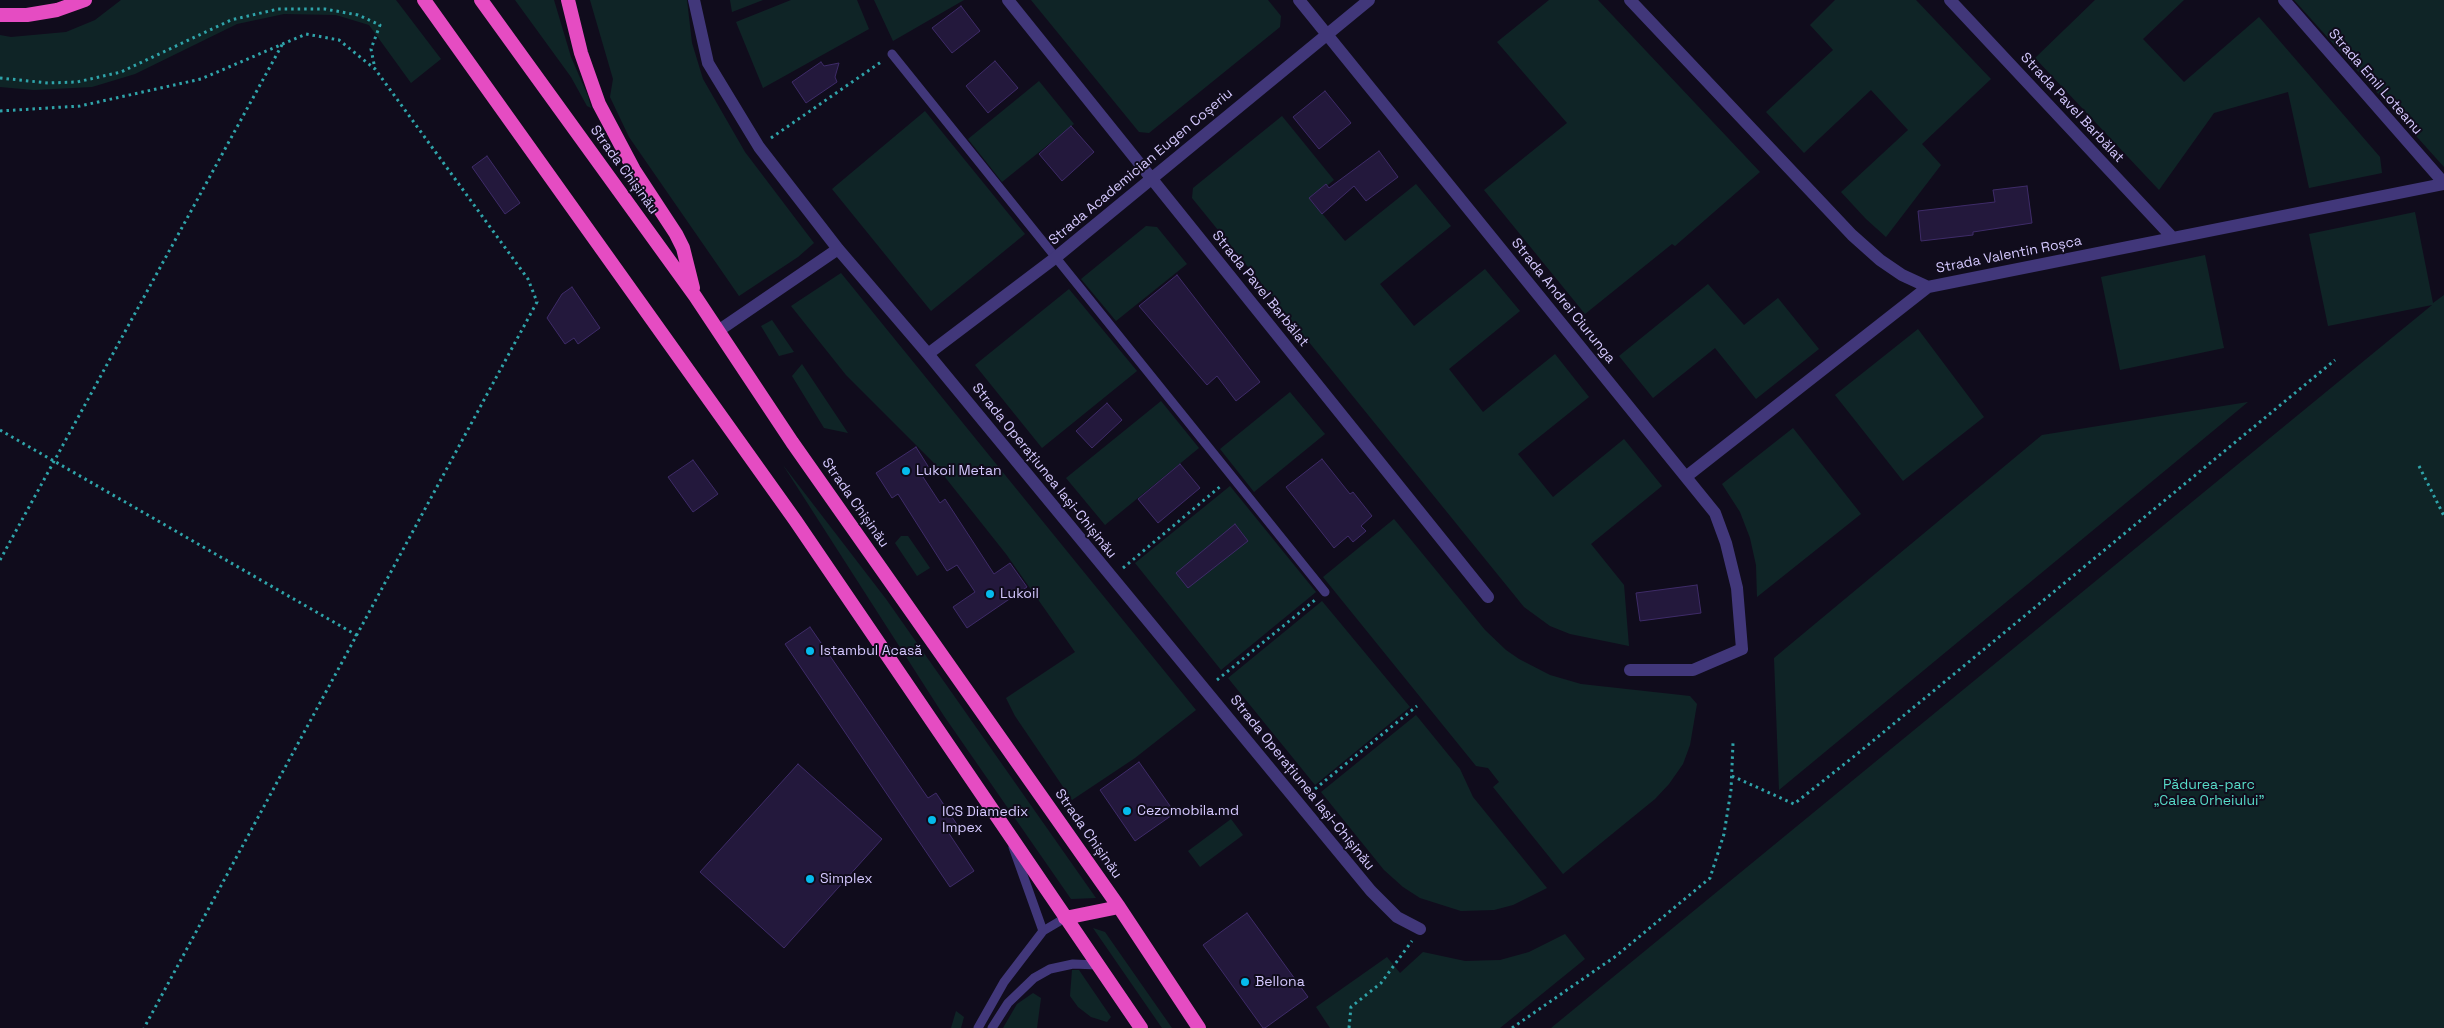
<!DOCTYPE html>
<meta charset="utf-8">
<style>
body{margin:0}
canvas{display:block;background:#100c1c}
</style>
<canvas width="2444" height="1028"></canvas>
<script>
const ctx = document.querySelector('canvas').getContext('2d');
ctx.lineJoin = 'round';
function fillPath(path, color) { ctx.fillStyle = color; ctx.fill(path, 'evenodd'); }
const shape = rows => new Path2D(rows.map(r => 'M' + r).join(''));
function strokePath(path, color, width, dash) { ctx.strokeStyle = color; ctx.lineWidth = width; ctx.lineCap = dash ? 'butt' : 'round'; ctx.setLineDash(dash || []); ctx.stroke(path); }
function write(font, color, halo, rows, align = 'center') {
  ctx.font = font + ' "Space Grotesk",sans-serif'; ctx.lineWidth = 4; ctx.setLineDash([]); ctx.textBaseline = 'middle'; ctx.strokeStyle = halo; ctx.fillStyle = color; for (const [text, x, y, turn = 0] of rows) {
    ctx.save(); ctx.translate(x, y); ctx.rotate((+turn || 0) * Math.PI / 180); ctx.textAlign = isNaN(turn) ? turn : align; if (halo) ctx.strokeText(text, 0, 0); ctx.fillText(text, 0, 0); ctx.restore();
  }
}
fillPath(shape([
 [121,0,396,0,441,59,411,83,369,25,336,15,284,14,237,24,135,74,92,87,34,90,0,87,0,35,11,37,66,32,95,20],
 [515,0,554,0,571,57,588,96,591,108,587,106,571,77],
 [590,0,687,0,692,43,703,79,745,152,814,243,798,257,739,296,629,137,610,97,613,79],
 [730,0,763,0,732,12],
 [791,0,857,0,869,29,763,88,736,22],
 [874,0,964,0,893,41],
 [1031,0,1268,0,1281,16,1280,27,1149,133,1139,132],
 [1549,0,1598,0,1760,172,1675,246,1672,244,1585,314,1484,190,1567,123,1497,42],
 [1835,0,1916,0,1991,79,1922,144,1941,165,1886,237,1866,219,1841,192,1908,130,1871,90,1804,153,1766,112,1833,50,1810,25],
 [2095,0,2184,0,2143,39,2184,82,2259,17,2380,157,2382,173,2309,188,2288,92,2214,113,2159,190,2035,58],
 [2294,0,2444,0,2444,167],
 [1039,81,1074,124,1002,182,968,139],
 [925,111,1025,234,931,311,832,189],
 [1282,116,1334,180,1310,199,1345,241,1416,184,1451,226,1380,284,1414,326,1485,269,1520,311,1449,369,1483,412,1555,354,1589,397,1518,454,1553,497,1624,439,1662,486,1591,544,1624,585,1629,646,1570,634,1550,626,1524,607,1192,198,1193,188],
 [2415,212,2433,303,2444,295,2444,1028,1551,1028,2432,305,2328,326,2309,234],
 [1146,226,1157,227,1187,264,1116,321,1081,279],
 [2205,255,2224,348,2120,370,2101,277],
 [841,273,1196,710,1135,758,1072,800,1015,716,1006,698,1075,652,1006,554,933,462,846,375,791,306],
 [1708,284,1744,325,1778,298,1819,349,1756,399,1715,348,1653,398,1619,356],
 [1069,289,1137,371,1042,448,975,365],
 [772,320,794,352,779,356,761,326],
 [1918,329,1984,417,1903,481,1835,395],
 [802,364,848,433,824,428,792,376],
 [1290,392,1325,434,1254,492,1220,449],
 [1161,401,1199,448,1105,525,1066,478],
 [2248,402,1779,790,1774,658,2042,435],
 [1793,428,1861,514,1757,597,1756,565,1750,538,1740,512,1722,484],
 [783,465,886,599,1096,898,1071,899,944,716],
 [1230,486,1316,592,1221,670,1135,563],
 [1394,519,1485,630,1506,650,1519,659,1550,675,1581,684,1690,696,1697,704,1690,745,1683,764,1669,784,1655,799,1563,874,1493,787,1499,782,1488,768,1476,766,1323,577],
 [901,536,908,536,930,568,917,576,895,543],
 [1322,601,1410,707,1315,785,1228,678],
 [1416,715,1460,769,1473,797,1547,888,1513,905,1494,910,1461,911,1420,898,1403,887,1384,870,1321,792],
 [1231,819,1243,835,1200,867,1188,851],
 [1093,928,1105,932,1172,1028,1162,1028],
 [1565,934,1585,959,1500,1028,1330,1028,1316,1007,1387,957,1400,973,1423,952,1465,961,1500,960,1529,952],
 [1072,970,1079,970,1111,1017,1107,1022,1091,1017,1078,1007,1070,996],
 [1033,993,1041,998,1037,1028,1003,1028,1017,1004],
 [956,1011,964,1017,961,1028,951,1028]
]), '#0f2426');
const building = shape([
 [961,6,980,31,952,53,932,28,961,6],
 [995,61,1018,88,988,113,966,86,995,61],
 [821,62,824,66,839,63,835,77,837,82,806,103,792,82,821,62],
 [1325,91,1351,123,1319,149,1293,117,1325,91],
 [1071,126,1094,152,1062,181,1039,154,1071,126],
 [1379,151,1398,177,1366,201,1354,186,1322,214,1309,198,1326,184,1329,188,1379,151],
 [487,156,520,203,505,214,472,167,487,156],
 [2027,186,2032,223,1973,232,1973,235,1921,241,1918,211,1995,202,1993,190,2027,186],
 [1177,275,1260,382,1236,401,1217,376,1207,385,1139,306,1177,275],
 [572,287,600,328,578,344,574,338,565,344,547,318,562,294,572,287],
 [1107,403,1122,420,1092,448,1076,431,1107,403],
 [916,447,931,471,923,477,940,503,945,499,994,574,1010,563,1027,587,967,628,953,607,975,592,957,565,947,571,898,494,892,498,876,473,916,447],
 [1322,459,1350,494,1353,492,1372,516,1361,526,1366,531,1353,542,1348,536,1334,548,1286,487,1322,459],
 [693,460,718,494,693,512,668,477,693,460],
 [1180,464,1200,488,1158,523,1138,499,1180,464],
 [1235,524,1248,541,1188,588,1176,573,1235,524],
 [1697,585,1701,613,1640,621,1636,593,1697,585],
 [810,627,928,798,936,793,958,826,948,832,974,871,950,887,785,644,810,627],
 [1139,762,1175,813,1135,841,1100,790,1139,762],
 [798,764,882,839,784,948,700,872,798,764],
 [1247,913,1308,997,1265,1028,1263,1028,1203,945,1247,913]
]);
fillPath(building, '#23183c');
strokePath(building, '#3e2b68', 1);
strokePath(shape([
 [0,78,48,83,77,82,121,72,231,20,278,9,325,9,358,15,380,25,371,49,375,69],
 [0,111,80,106,201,79,306,34,339,40,375,69,528,279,537,302,144,1028],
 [771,138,881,62],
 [0,430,358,636],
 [2419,466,2444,516],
 [0,560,283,43],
 [1123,568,1222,485],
 [1217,680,1315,600],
 [1732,776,1794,804,1857,754,2335,360],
 [1310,793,1417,706],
 [1349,1028,1351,1007,1381,983,1412,941],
 [1512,1028,1616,956,1710,878,1724,834,1731,790,1733,743]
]), '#2fa4aa', 3, [2.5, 4]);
strokePath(shape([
 [892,54,1325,592],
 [1013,847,1043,931],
 [978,1028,1004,982,1043,931,1065,918],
 [992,1028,1008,1003,1034,978,1050,969,1073,964,1098,965]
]), '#41377a', 9);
strokePath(shape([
 [694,0,708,63,759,147,838,249,928,354,1371,891,1397,917,1420,929],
 [1008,0,1488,597],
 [1299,0,1715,513,1726,543,1737,588,1742,649,1693,670,1630,670],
 [1630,0,1852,235,1880,260,1902,275,1928,287,2444,184],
 [1950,0,2172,237],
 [2284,0,2444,183],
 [718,331,838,249],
 [928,354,1055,258,1369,0],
 [1687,476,1928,287]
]), '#41377a', 12);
strokePath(shape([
 [424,0,795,520,1141,1028],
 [481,0,695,296,792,442,1119,907,1199,1028],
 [568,0,581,53,599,104,634,170,676,234,683,248,693,288],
 [0,15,27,15,57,10,85,0],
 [1065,918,1119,907]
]), '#e54cc2', 14);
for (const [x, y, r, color] of [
 [906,471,5,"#05bbec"],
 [990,594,5,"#05bbec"],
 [810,651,5,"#05bbec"],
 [1127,811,5,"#05bbec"],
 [932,820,5,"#05bbec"],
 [810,879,5,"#05bbec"],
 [1245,982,5,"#05bbec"]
]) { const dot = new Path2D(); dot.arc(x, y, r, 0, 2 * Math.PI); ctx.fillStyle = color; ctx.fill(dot); strokePath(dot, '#100c1c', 2); }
write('14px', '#d4c8fe', '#100c1c', [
 ["Strada Emil Loteanu",2375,82,49],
 ["Strada Pavel Barbălat",2072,108,47],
 ["Strada Academician Eugen Coșeriu",1141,167,-40],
 ["Strada Chișinău",624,170,54],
 ["Strada Valentin Roșca",2009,255,-11],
 ["Strada Pavel Barbălat",1260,289,51],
 ["Strada Andrei Ciurunga",1563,301,51],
 ["Strada Operațiunea Iași-Chișinău",1044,471,51],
 ["Strada Chișinău",855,503,55],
 ["Strada Operațiunea Iași-Chișinău",1302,783,51],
 ["Strada Chișinău",1088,834,55]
]);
write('14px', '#d4c8fe', '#100c1c', [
 ["Lukoil Metan",916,471],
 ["Lukoil",1000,594],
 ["Istambul Acasă",820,651],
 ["Cezomobila.md",1137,811],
 ["ICS Diamedix",942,812],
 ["Impex",942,828],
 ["Simplex",820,879],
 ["Bellona",1255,982]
], 'left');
write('14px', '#57dbc8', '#100c1c', [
 ["Pădurea-parc",2209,785],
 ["„Calea Orheiului”",2209,801]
]);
</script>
